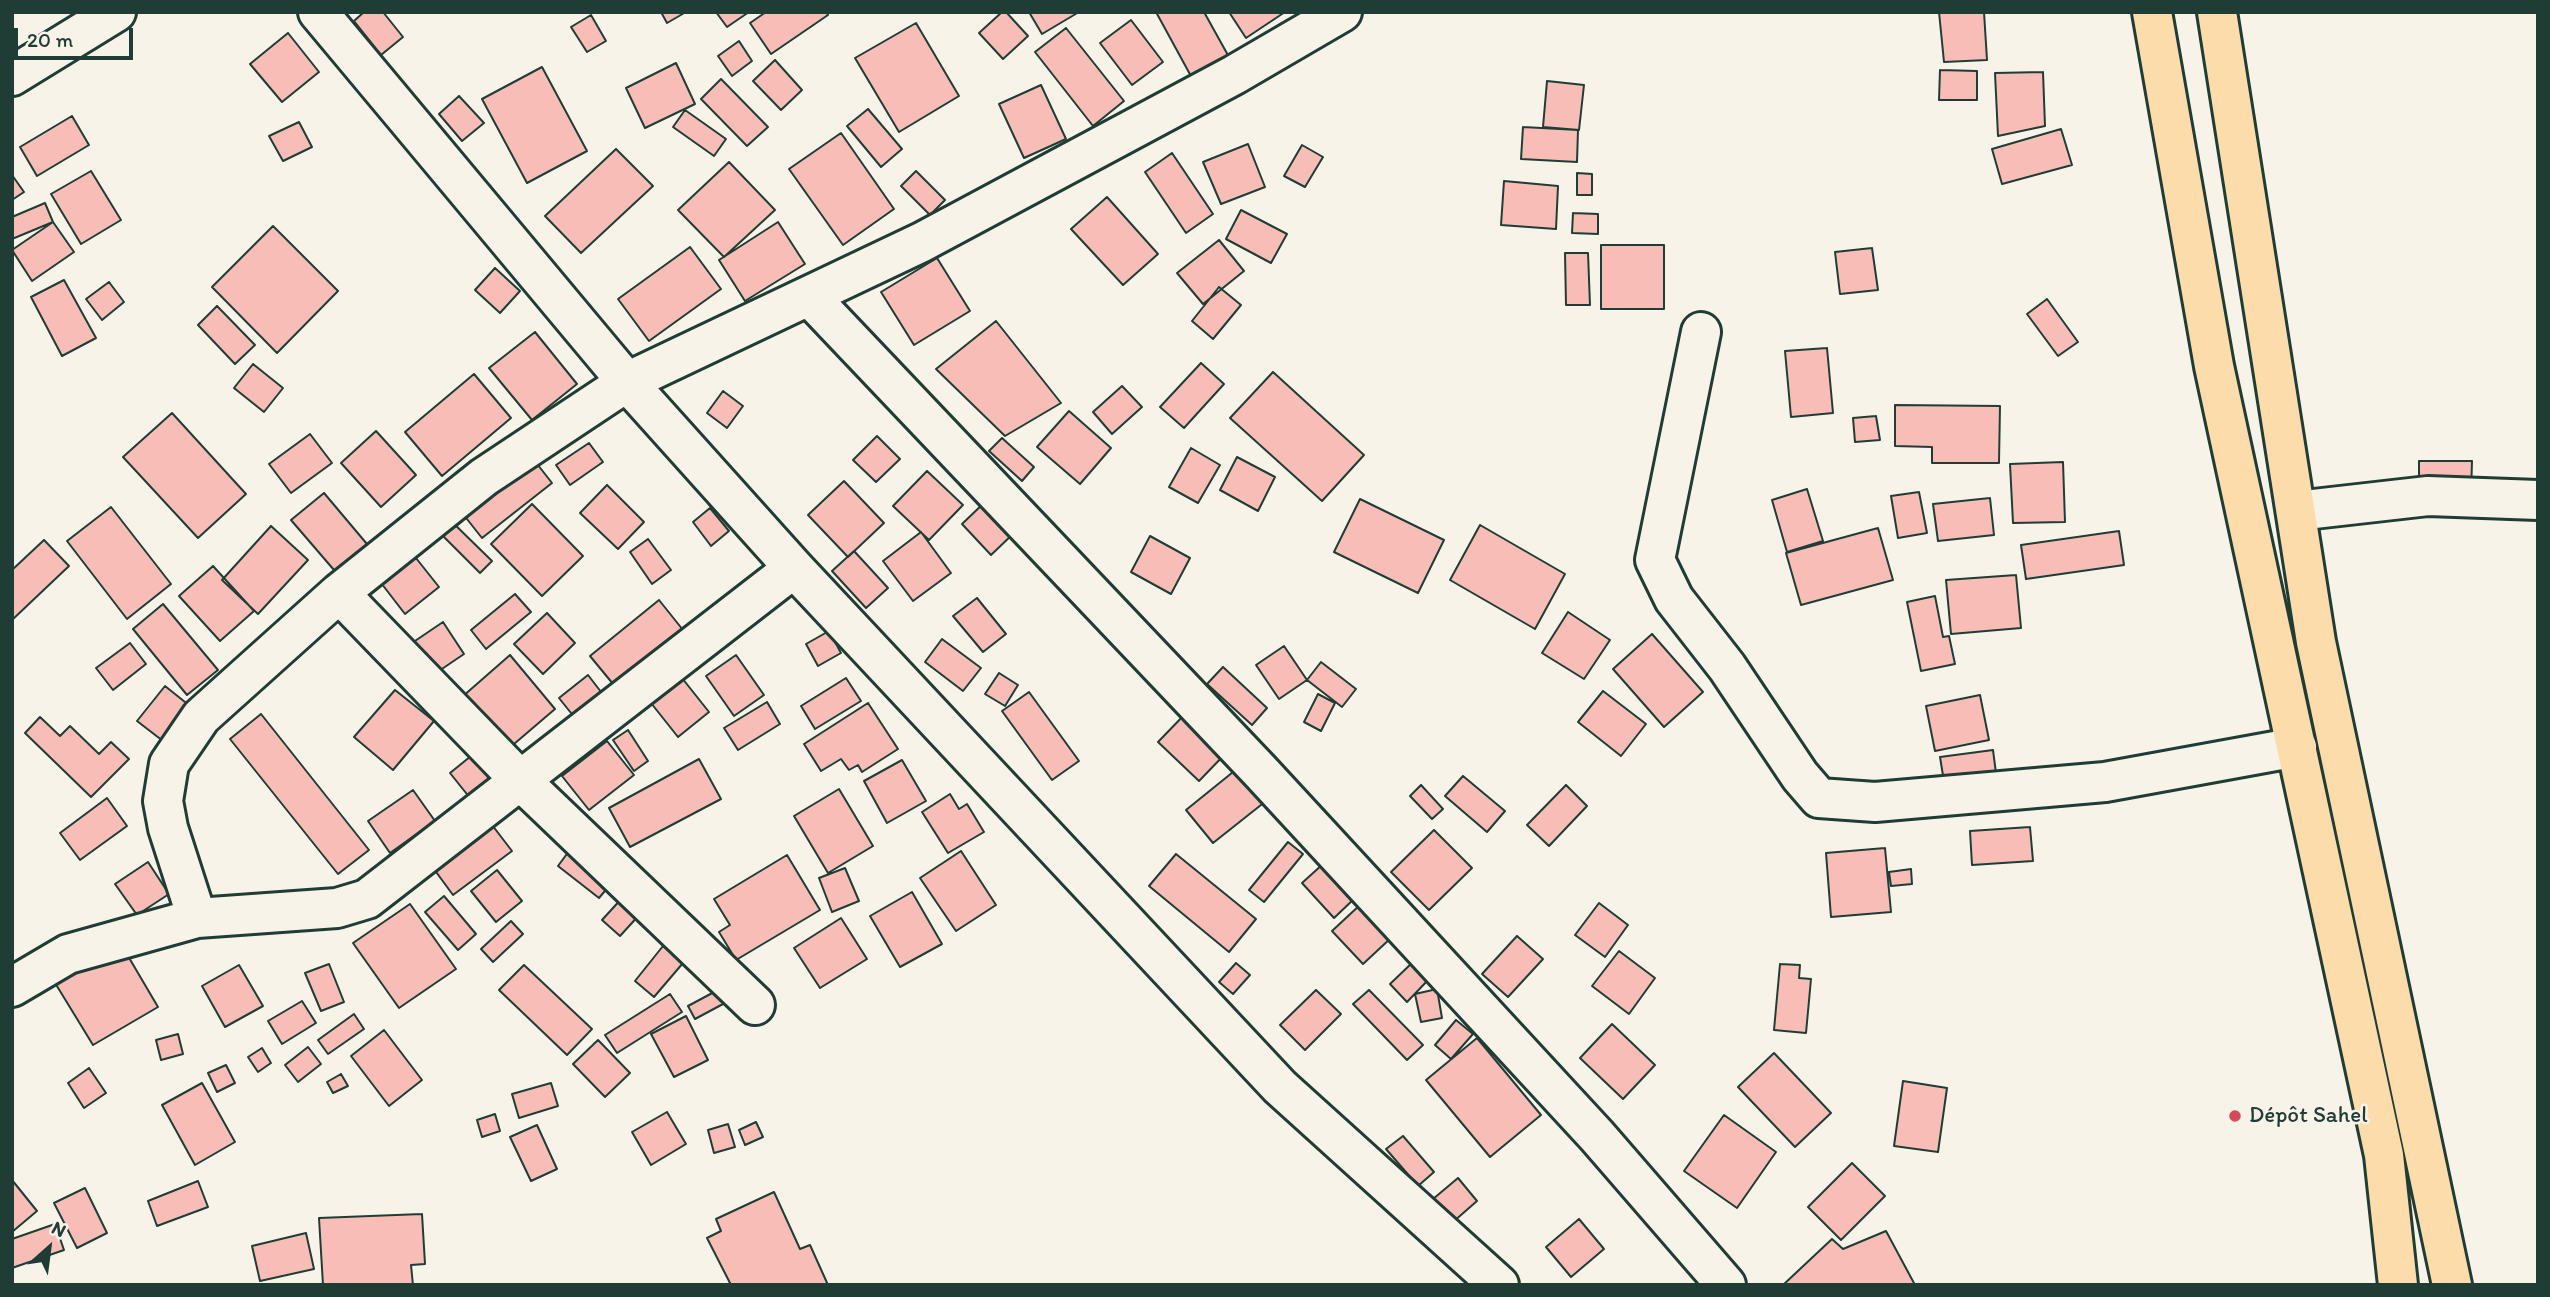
<!DOCTYPE html>
<meta charset="utf-8">
<style>
body{margin:0}
#map{position:relative;width:2550px;height:1297px;overflow:hidden;background:#f7f3e8;font-family:Itim,sans-serif}
canvas{display:block}
.frame{position:absolute;inset:0;border:14px solid #1f3d34;pointer-events:none}
.north{position:absolute;left:14px;top:1213px;width:70px;height:70px;-webkit-text-stroke:5px #f7f3e8;paint-order:stroke;rotate:28deg;font-size:19px;font-weight:700;line-height:28px;text-align:center;color:#1f3d34}
.north::after{content:'';display:block;margin:auto;width:24px;height:32px;background:#1f3d34;clip-path:polygon(50% 0,100% 100%,50% 72%,0 100%)}
.scale{position:absolute;left:14px;top:28px;width:119px;height:32px;box-sizing:border-box;border:4px solid #1f3d34;border-top:0;padding-left:9px;font-size:21px;line-height:24px;white-space:nowrap;color:#1f3d34;-webkit-text-stroke:5px #f7f3e8;paint-order:stroke}
</style>
<div id="map">
<canvas width="2550" height="1297"></canvas>
<div class="frame"></div>
<div class="north">N</div>
<div class="scale">20 m</div>
</div>
<script>
const ctx = document.querySelector('canvas').getContext('2d');
ctx.lineJoin = 'round';
function fillPath(path, color) { ctx.fillStyle = color; ctx.fill(path, 'evenodd'); }
const shape = rows => new Path2D(rows.map(r => 'M' + r).join(''));
function strokePath(path, color, width, dash) { ctx.strokeStyle = color; ctx.lineWidth = width; ctx.lineCap = dash ? 'butt' : 'round'; ctx.setLineDash(dash || []); ctx.stroke(path); }
function write(font, color, halo, rows, align = 'center') {
  ctx.font = font + ' Itim,sans-serif'; ctx.lineWidth = 5; ctx.setLineDash([]); ctx.textBaseline = 'middle'; ctx.strokeStyle = halo; ctx.fillStyle = color; for (const [text, x, y, turn = 0] of rows) {
    ctx.save(); ctx.translate(x, y); ctx.rotate((+turn || 0) * Math.PI / 180); ctx.textAlign = isNaN(turn) ? turn : align; if (halo) ctx.strokeText(text, 0, 0); ctx.fillText(text, 0, 0); ctx.restore();
  }
}
const building = shape([
 [364,12,383,12,403,37,381,55,354,21,364,12],
 [661,12,686,12,667,23,661,12],
 [716,12,749,12,727,27,716,12],
 [766,12,826,12,828,15,771,54,750,23,766,12],
 [1002,12,1006,12,1028,36,1003,59,979,33,1002,12],
 [1029,12,1079,12,1042,34,1029,12],
 [1156,12,1204,12,1229,57,1192,78,1156,12],
 [1229,12,1285,12,1246,38,1229,12],
 [1939,12,1984,12,1987,60,1944,62,1939,12],
 [591,15,606,41,587,52,571,27,591,15],
 [1131,20,1163,62,1132,85,1100,43,1131,20],
 [916,23,959,96,899,132,855,58,916,23],
 [1066,28,1124,101,1093,126,1035,52,1066,28],
 [288,33,319,72,282,102,250,64,288,33],
 [739,41,752,61,732,76,718,56,739,41],
 [775,60,802,90,781,110,753,81,775,60],
 [676,63,695,104,645,128,626,88,676,63],
 [542,67,587,151,527,183,482,99,542,67],
 [1940,70,1977,71,1977,100,1939,100,1940,70],
 [2043,72,2045,126,1998,136,1995,73,2043,72],
 [721,79,768,127,747,146,701,99,721,79],
 [1547,81,1584,85,1579,130,1543,127,1547,81],
 [1041,85,1066,139,1024,158,999,104,1041,85],
 [459,96,484,123,462,141,439,114,459,96],
 [868,109,902,149,881,167,847,126,868,109],
 [685,110,726,139,714,156,673,127,685,110],
 [72,116,89,145,37,176,20,147,72,116],
 [299,122,312,147,283,161,269,136,299,122],
 [1523,127,1578,130,1577,162,1521,159,1523,127],
 [2061,129,2072,165,2002,184,1992,149,2061,129],
 [841,133,894,209,843,245,789,169,841,133],
 [1248,144,1265,187,1221,204,1203,162,1248,144],
 [1302,145,1323,157,1305,187,1284,176,1302,145],
 [616,149,653,186,581,253,545,216,616,149],
 [1172,153,1213,214,1186,233,1145,172,1172,153],
 [729,162,775,210,724,257,678,210,729,162],
 [91,171,121,220,81,244,51,194,91,171],
 [916,171,945,200,930,215,901,186,916,171],
 [1577,173,1592,174,1592,195,1577,195,1577,173],
 [12,175,24,192,12,200,12,175],
 [1504,181,1558,186,1556,229,1501,225,1504,181],
 [1107,197,1158,254,1123,285,1071,229,1107,197],
 [45,203,53,222,12,239,12,217,45,203],
 [1241,210,1287,234,1271,263,1226,239,1241,210],
 [1573,213,1598,214,1598,234,1572,233,1573,213],
 [53,222,74,252,32,281,12,250,53,222],
 [778,222,805,264,745,301,719,260,778,222],
 [273,226,338,291,277,353,212,287,273,226],
 [1219,240,1244,271,1203,304,1177,273,1219,240],
 [1601,245,1664,245,1664,309,1601,309,1601,245],
 [690,247,721,289,649,341,618,299,690,247],
 [1872,248,1878,290,1840,294,1835,252,1872,248],
 [1565,253,1588,253,1590,305,1566,305,1565,253],
 [937,258,970,311,914,345,881,292,937,258],
 [495,268,520,291,500,313,475,290,495,268],
 [64,280,96,338,62,356,31,297,64,280],
 [109,282,124,302,102,320,86,299,109,282],
 [1219,287,1241,305,1213,339,1192,321,1219,287],
 [2047,299,2078,342,2058,356,2027,314,2047,299],
 [217,306,255,345,235,364,198,325,217,306],
 [996,321,1061,403,1005,436,936,369,996,321],
 [535,332,577,384,532,420,489,368,535,332],
 [1827,348,1833,413,1791,417,1785,351,1827,348],
 [1201,363,1224,384,1184,428,1160,407,1201,363],
 [253,364,283,388,264,412,234,388,253,364],
 [1273,372,1364,455,1322,501,1230,418,1273,372],
 [474,374,511,418,442,476,405,432,474,374],
 [1122,386,1142,407,1112,434,1093,412,1122,386],
 [723,391,743,406,727,428,707,413,723,391],
 [1895,405,2000,406,1999,463,1932,463,1932,447,1895,446,1895,405],
 [1069,411,1111,448,1080,484,1037,447,1069,411],
 [172,413,246,494,198,538,123,457,172,413],
 [1876,416,1880,440,1855,442,1853,418,1876,416],
 [376,431,416,475,381,507,341,463,376,431],
 [310,434,332,463,291,493,269,464,310,434],
 [877,436,900,459,876,482,853,460,877,436],
 [1002,438,1034,467,1022,481,989,451,1002,438],
 [589,443,603,462,570,485,556,465,589,443],
 [1191,448,1220,465,1198,503,1169,487,1191,448],
 [1237,457,1275,477,1258,511,1220,490,1237,457],
 [534,460,552,483,482,538,463,514,534,460],
 [2419,461,2472,461,2471,494,2419,494,2419,461],
 [2063,462,2065,522,2013,523,2010,464,2063,462],
 [927,471,963,505,929,540,893,506,927,471],
 [844,481,884,523,848,557,808,515,844,481],
 [607,485,644,522,618,549,580,513,607,485],
 [1807,489,1823,541,1787,552,1772,500,1807,489],
 [1919,492,1927,533,1898,538,1891,496,1919,492],
 [324,493,372,550,340,577,291,520,324,493],
 [1990,498,1994,535,1938,541,1933,504,1990,498],
 [1360,499,1444,540,1418,593,1334,552,1360,499],
 [986,501,1015,532,991,555,962,524,986,501],
 [532,504,583,556,542,596,491,544,532,504],
 [111,507,171,584,127,619,67,541,111,507],
 [710,508,729,531,711,546,693,522,710,508],
 [447,517,492,561,480,573,436,529,447,517],
 [1480,525,1565,574,1535,629,1450,580,1480,525],
 [271,526,308,560,258,614,222,580,271,526],
 [1878,528,1893,580,1801,605,1786,553,1878,528],
 [2119,531,2124,565,2026,579,2021,545,2119,531],
 [921,532,951,573,913,601,883,561,921,532],
 [1150,536,1190,558,1171,594,1131,572,1150,536],
 [648,539,671,570,652,584,630,552,648,539],
 [44,540,69,566,12,620,12,570,44,540],
 [854,551,888,588,866,608,832,571,854,551],
 [412,553,439,587,405,614,378,579,412,553],
 [213,566,254,611,220,641,179,596,213,566],
 [2016,575,2021,628,1951,634,1946,580,2016,575],
 [515,594,531,612,486,649,471,630,515,594],
 [1935,596,1943,637,1949,636,1955,664,1921,671,1907,602,1935,596],
 [977,598,1006,634,983,652,953,616,977,598],
 [659,600,687,635,618,690,590,656,659,600],
 [163,604,218,670,187,695,133,629,163,604],
 [1568,612,1610,640,1584,679,1542,653,1568,612],
 [547,613,575,643,543,674,514,644,547,613],
 [443,622,464,654,433,675,412,643,443,622],
 [829,631,841,653,818,666,806,644,829,631],
 [1652,634,1703,692,1664,727,1613,669,1652,634],
 [942,639,981,668,963,691,925,662,942,639],
 [130,643,146,664,113,690,96,668,130,643],
 [1284,646,1307,680,1279,699,1256,665,1284,646],
 [510,655,555,709,507,750,462,697,510,655],
 [736,655,764,695,734,716,706,676,736,655],
 [1321,662,1356,689,1342,707,1307,680,1321,662],
 [1223,667,1267,708,1252,725,1207,684,1223,667],
 [999,673,1018,685,1005,706,985,694,999,673],
 [588,675,608,701,579,723,559,698,588,675],
 [682,678,709,712,678,737,651,703,682,678],
 [846,678,861,701,815,729,801,706,846,678],
 [165,686,190,706,163,741,137,721,165,686],
 [395,690,434,721,393,770,354,737,395,690],
 [1603,691,1646,724,1621,756,1578,722,1603,691],
 [1029,692,1079,761,1052,780,1002,711,1029,692],
 [1318,694,1335,703,1321,731,1304,722,1318,694],
 [1980,695,1989,740,1935,751,1926,706,1980,695],
 [767,702,780,724,738,750,724,728,767,702],
 [868,703,898,749,862,772,858,765,849,770,841,759,821,771,804,744,868,703],
 [1187,712,1228,751,1199,781,1158,742,1187,712],
 [261,714,369,850,338,874,230,739,261,714],
 [40,717,60,736,70,726,99,754,111,742,129,759,91,797,25,733,40,717],
 [628,730,648,761,634,771,613,740,628,730],
 [607,741,634,775,589,810,562,776,607,741],
 [1993,750,1997,781,1945,788,1940,757,1993,750],
 [471,756,491,781,470,798,450,773,471,756],
 [699,759,721,799,630,847,609,808,699,759],
 [902,760,926,801,887,823,864,781,902,760],
 [1238,768,1266,801,1213,843,1186,810,1238,768],
 [1463,776,1505,811,1487,832,1445,796,1463,776],
 [1421,785,1443,809,1432,819,1410,796,1421,785],
 [1566,785,1587,806,1549,846,1527,825,1566,785],
 [839,789,873,846,828,873,794,816,839,789],
 [413,790,435,821,390,853,368,821,413,790],
 [950,794,959,809,967,804,984,832,948,853,922,812,950,794],
 [107,798,127,826,80,860,60,833,107,798],
 [489,821,512,851,453,895,431,865,489,821],
 [2030,827,2033,861,1972,865,1970,831,2030,827],
 [1434,830,1472,868,1429,910,1391,872,1434,830],
 [1288,842,1303,854,1264,902,1249,890,1288,842],
 [572,847,614,880,599,898,558,866,572,847],
 [1885,848,1891,912,1831,917,1826,853,1885,848],
 [961,851,996,905,956,931,920,878,961,851],
 [1176,854,1256,919,1229,952,1149,886,1176,854],
 [787,855,820,910,736,960,719,932,730,925,714,899,787,855],
 [148,862,169,894,137,915,115,884,148,862],
 [1323,864,1355,898,1334,918,1302,883,1323,864],
 [845,868,859,901,832,912,819,878,845,868],
 [1911,869,1912,884,1891,886,1889,872,1911,869],
 [497,870,522,901,496,922,471,891,497,870],
 [912,892,942,944,900,967,870,916,912,892],
 [444,896,476,934,458,950,425,912,444,896],
 [623,897,641,913,620,936,602,920,623,897],
 [1599,903,1628,925,1605,957,1575,935,1599,903],
 [410,904,456,969,399,1008,353,943,410,904],
 [1361,904,1392,937,1363,964,1332,931,1361,904],
 [841,918,867,959,820,988,794,948,841,918],
 [511,921,523,934,493,962,481,949,511,921],
 [1517,936,1543,959,1508,997,1482,974,1517,936],
 [118,939,158,1007,93,1045,52,978,118,939],
 [663,946,683,963,654,997,635,981,663,946],
 [1619,951,1655,978,1629,1014,1592,986,1619,951],
 [1413,962,1429,979,1407,1002,1390,984,1413,962],
 [1236,963,1250,975,1233,994,1219,982,1236,963],
 [329,964,344,1002,321,1011,305,973,329,964],
 [1780,964,1800,965,1799,978,1811,979,1806,1033,1774,1030,1780,964],
 [239,965,263,1006,225,1027,202,986,239,965],
 [524,965,592,1029,567,1055,499,990,524,965],
 [1437,989,1442,1018,1421,1022,1415,994,1437,989],
 [1316,990,1341,1014,1305,1050,1280,1025,1316,990],
 [1369,990,1423,1045,1407,1060,1353,1004,1369,990],
 [716,991,723,1004,695,1019,688,1006,716,991],
 [670,994,682,1012,617,1053,605,1035,670,994],
 [302,1001,316,1023,282,1044,268,1021,302,1001],
 [354,1014,364,1029,328,1054,318,1040,354,1014],
 [686,1016,708,1060,674,1077,651,1034,686,1016],
 [1456,1020,1473,1034,1451,1059,1435,1045,1456,1020],
 [1612,1024,1655,1065,1623,1099,1580,1058,1612,1024],
 [384,1030,422,1080,389,1106,351,1056,384,1030],
 [178,1034,183,1054,161,1060,156,1040,178,1034],
 [1477,1038,1541,1115,1490,1157,1426,1080,1477,1038],
 [598,1040,630,1073,605,1097,573,1064,598,1040],
 [308,1047,321,1064,298,1082,285,1065,308,1047],
 [262,1048,271,1063,258,1072,248,1057,262,1048],
 [1774,1053,1831,1113,1795,1147,1738,1087,1774,1053],
 [226,1065,235,1083,217,1092,208,1073,226,1065],
 [89,1068,106,1093,84,1108,68,1083,89,1068],
 [341,1074,348,1086,333,1093,327,1082,341,1074],
 [1903,1081,1947,1088,1938,1152,1894,1146,1903,1081],
 [202,1083,235,1142,195,1165,162,1105,202,1083],
 [551,1083,558,1106,519,1118,512,1094,551,1083],
 [667,1112,686,1144,651,1165,632,1132,667,1112],
 [495,1114,500,1131,482,1137,477,1120,495,1114],
 [1724,1115,1776,1152,1737,1208,1684,1171,1724,1115],
 [756,1122,763,1137,745,1145,739,1130,756,1122],
 [728,1124,735,1147,714,1153,708,1130,728,1124],
 [537,1125,557,1169,531,1181,510,1137,537,1125],
 [1403,1136,1434,1172,1418,1186,1386,1149,1403,1136],
 [1852,1163,1885,1196,1841,1240,1808,1207,1852,1163],
 [1458,1178,1477,1201,1453,1222,1433,1199,1458,1178],
 [12,1180,37,1211,12,1232,12,1180],
 [198,1181,208,1207,157,1226,148,1201,198,1181],
 [85,1188,107,1233,77,1248,54,1203,85,1188],
 [774,1192,800,1249,810,1245,828,1285,731,1285,707,1238,721,1231,716,1219,774,1192],
 [422,1214,425,1264,411,1265,413,1285,323,1285,319,1218,422,1214],
 [1579,1219,1604,1249,1571,1277,1546,1247,1579,1219],
 [55,1224,64,1250,12,1268,12,1239,55,1224],
 [1886,1231,1915,1285,1783,1285,1832,1239,1843,1249,1886,1231],
 [306,1233,314,1269,260,1281,252,1246,306,1233]
]);
fillPath(building, '#f9bdb7');
strokePath(building, '#1f3d34', 2);
const street = shape([
 [318,12,627,382,794,568,1280,1087,1499,1285],
 [12,76,116,12],
 [809,296,1260,771,1597,1136,1726,1285],
 [1701,332,1655,560,1674,599,1727,667,1800,776,1819,798,1875,802,2105,782,2297,747],
 [2296,511,2428,496,2538,500],
 [339,593,519,779,755,1005],
 [197,918,337,908,367,899,794,568],
 [12,987,68,954,197,918,168,828,163,801,169,764,201,717,339,593,484,477,627,382,922,242,1234,75,1342,12]
]);
const primary = shape([
 [2152,12,2214,366,2384,1155,2398,1285],
 [2217,12,2316,642,2452,1285]
]);
strokePath(street, '#1f3d34', 44);
strokePath(primary, '#1f3d34', 44);
strokePath(street, '#f7f3e8', 38);
strokePath(primary, '#fddcac', 38);
for (const [x, y, r, color] of [
 [2235,1116,7,"#d1495b"]
]) { const dot = new Path2D(); dot.arc(x, y, r, 0, 2 * Math.PI); ctx.fillStyle = color; ctx.fill(dot); strokePath(dot, '#f7f3e8', 2.5); }
write('23px', '#1f3d34', '#f7f3e8', [
 ["Dépôt Sahel",2249,1116]
], 'left');
</script>
